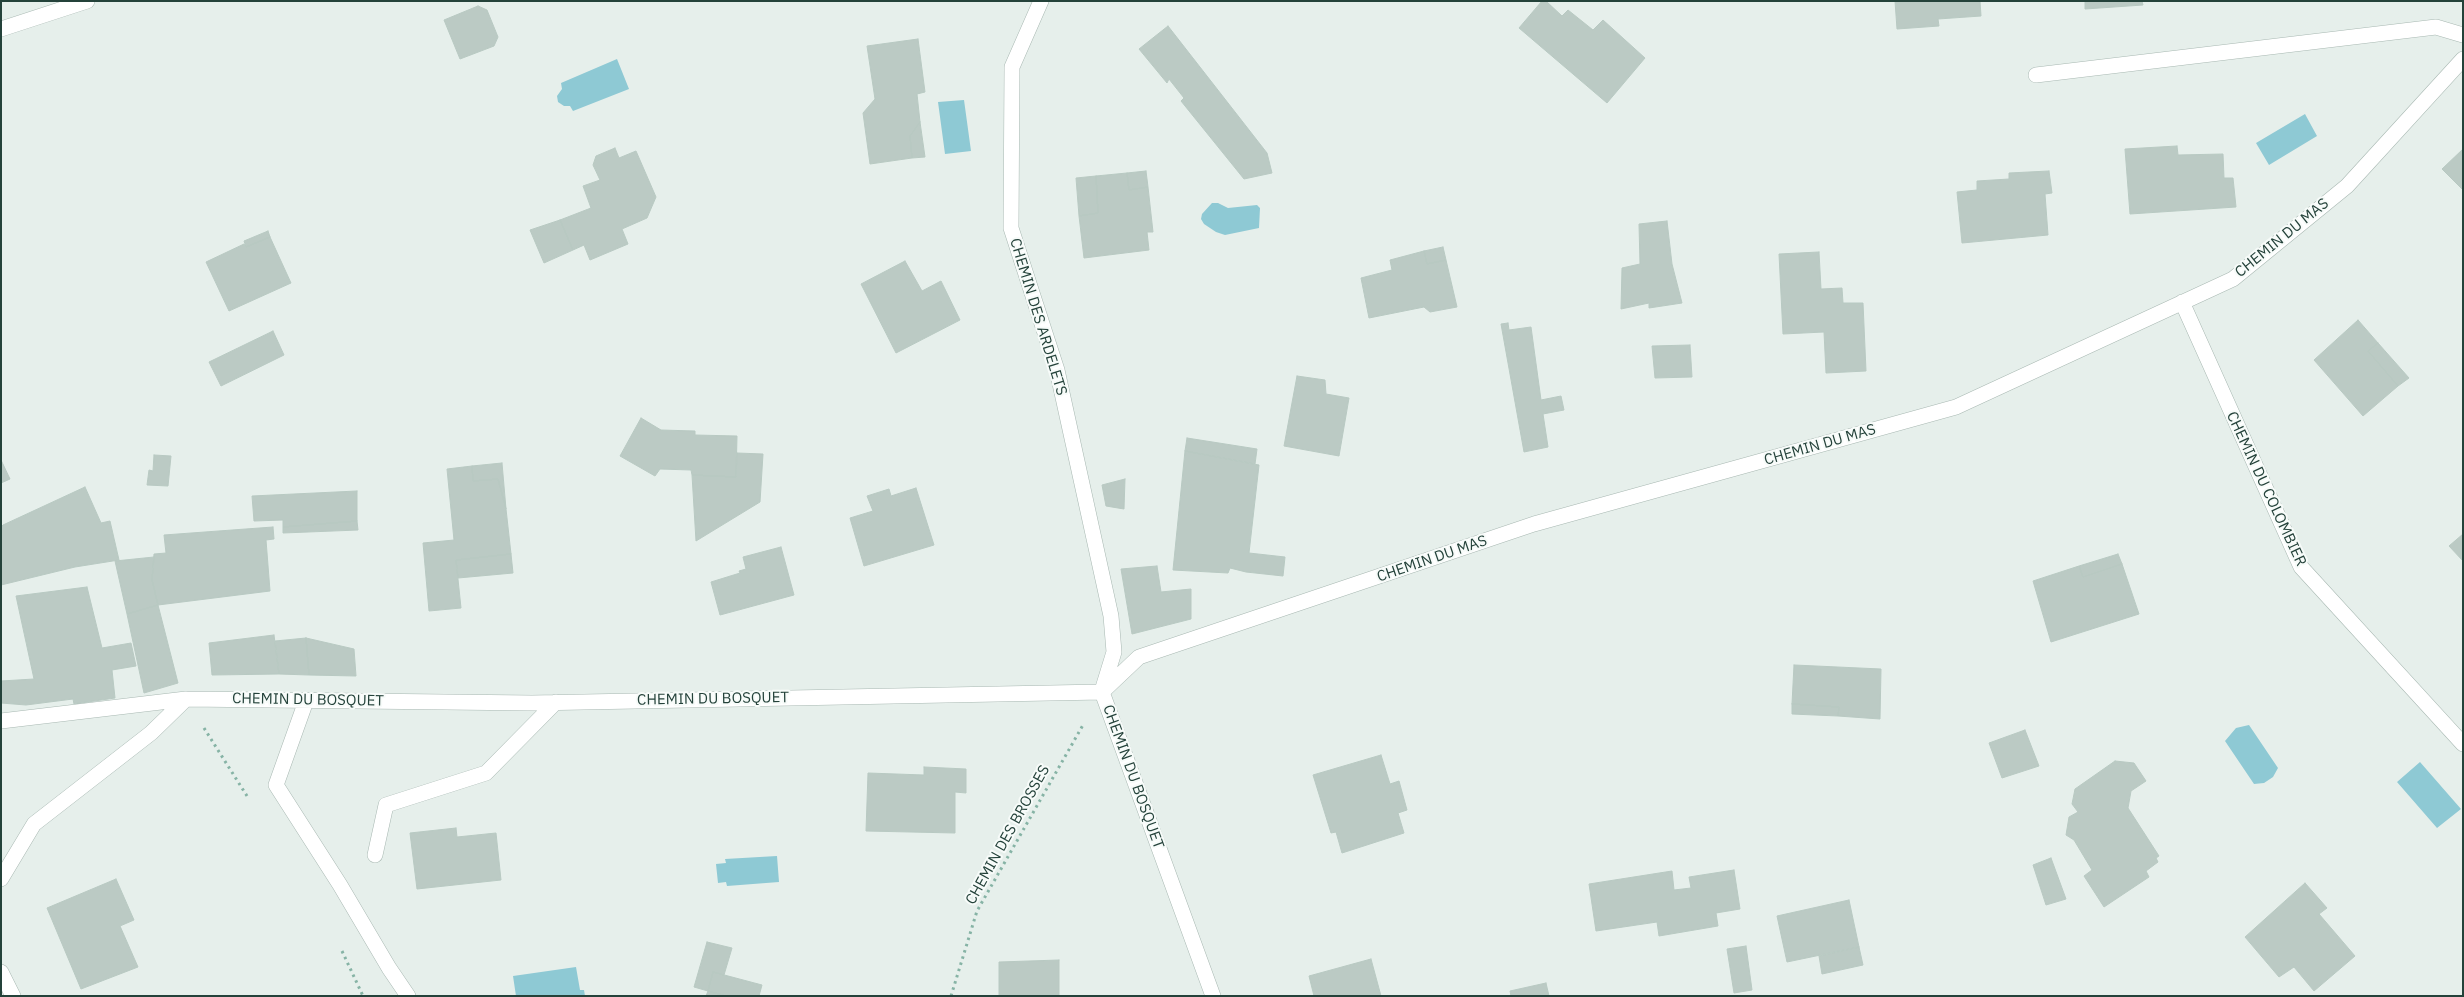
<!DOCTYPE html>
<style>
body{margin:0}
#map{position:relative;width:2464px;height:997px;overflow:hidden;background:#e6efeb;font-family:"IBM Plex Sans",sans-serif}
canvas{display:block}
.frame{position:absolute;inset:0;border:2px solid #24423a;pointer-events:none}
</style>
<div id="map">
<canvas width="2464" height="997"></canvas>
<div class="frame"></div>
</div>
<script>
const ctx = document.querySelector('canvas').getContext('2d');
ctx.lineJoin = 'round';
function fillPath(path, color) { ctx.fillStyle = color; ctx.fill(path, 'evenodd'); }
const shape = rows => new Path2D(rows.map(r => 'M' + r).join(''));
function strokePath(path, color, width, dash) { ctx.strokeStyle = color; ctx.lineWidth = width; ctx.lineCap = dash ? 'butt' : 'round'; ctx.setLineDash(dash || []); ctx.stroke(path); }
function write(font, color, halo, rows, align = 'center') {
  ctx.font = font + ' "IBM Plex Sans",sans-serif'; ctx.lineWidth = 4; ctx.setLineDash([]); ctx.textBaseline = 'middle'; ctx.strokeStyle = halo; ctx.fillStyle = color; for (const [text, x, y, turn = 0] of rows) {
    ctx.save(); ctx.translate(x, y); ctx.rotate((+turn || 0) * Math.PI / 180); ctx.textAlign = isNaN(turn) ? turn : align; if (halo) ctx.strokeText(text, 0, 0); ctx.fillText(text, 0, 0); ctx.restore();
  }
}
fillPath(shape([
 [617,59,629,89,573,111,570,106,564,106,558,102,557,96,562,89,561,83],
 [964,100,971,151,945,154,938,102],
 [2305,114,2317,136,2269,165,2256,143],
 [1212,203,1218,203,1228,208,1257,205,1260,208,1259,228,1225,235,1216,232,1204,224,1201,219,1202,214],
 [2249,725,2278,768,2273,777,2264,783,2254,784,2225,741,2236,728],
 [2420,762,2461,809,2437,828,2397,782],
 [777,856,779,882,727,886,726,882,718,883,716,864,726,863,725,859],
 [576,967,580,990,584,990,585,996,516,996,513,976]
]), '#8ec9d4');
const building = shape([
 [1542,1,1546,1,1562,16,1568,10,1593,30,1603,20,1645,58,1607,103,1519,28,1542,1],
 [1895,1,1980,1,1981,16,1938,19,1939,26,1897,29,1895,1],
 [2085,1,2142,1,2143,5,2085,9,2085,1],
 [478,6,487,10,498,37,494,46,460,59,444,20,478,6],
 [1168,26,1267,153,1272,173,1244,179,1181,101,1184,98,1169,79,1167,83,1139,49,1168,26],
 [918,39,925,92,917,94,920,122,910,136,912,158,870,164,863,113,875,99,867,46,918,39],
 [920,122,925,157,912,158,910,136,920,122],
 [2177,146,2178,155,2223,154,2224,178,2233,178,2236,207,2130,214,2125,149,2177,146],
 [615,148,619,158,636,151,656,197,647,218,622,229,628,244,590,260,584,245,573,250,560,220,591,208,583,186,600,180,593,165,596,156,615,148],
 [2463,149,2463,190,2442,169,2463,149],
 [1146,171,1148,187,1129,190,1127,173,1146,171],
 [2049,171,2052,193,2045,194,2048,235,1962,243,1957,192,1977,190,1977,181,2009,179,2009,173,2049,171],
 [1127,173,1129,190,1148,187,1153,232,1147,232,1149,250,1084,258,1079,216,1098,213,1096,176,1127,173],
 [1096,176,1098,213,1079,216,1076,178,1096,176],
 [560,220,573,250,544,263,530,230,560,220],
 [1667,221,1672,264,1682,303,1649,308,1649,303,1621,309,1622,268,1640,264,1639,224,1667,221],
 [268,231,270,237,246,247,244,241,268,231],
 [270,237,291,283,229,311,206,262,244,244,246,247,270,237],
 [1443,247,1446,260,1427,264,1424,251,1443,247],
 [1424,251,1427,264,1446,260,1457,307,1430,312,1424,307,1369,318,1361,278,1392,270,1390,260,1424,251],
 [1819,252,1821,289,1842,288,1843,303,1863,303,1866,371,1826,373,1824,332,1783,334,1779,254,1819,252],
 [905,261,922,291,941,281,960,320,896,353,861,284,905,261],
 [2358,320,2378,343,2368,351,2398,386,2363,416,2314,360,2358,320],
 [1508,323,1509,330,1531,327,1541,400,1561,396,1564,410,1543,414,1548,447,1524,452,1501,324,1508,323],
 [273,331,284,355,221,386,209,362,273,331],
 [2378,343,2409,378,2398,386,2368,351,2378,343],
 [1690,345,1692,377,1655,378,1652,346,1690,345],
 [1297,376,1325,380,1326,394,1349,398,1339,456,1284,446,1297,376],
 [641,418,661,430,695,431,695,435,737,436,736,477,692,475,691,470,660,469,655,476,620,456,641,418],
 [1187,438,1257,449,1255,464,1185,451,1187,438],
 [1185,451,1259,465,1249,553,1285,557,1283,576,1246,572,1230,568,1228,573,1173,570,1185,451],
 [737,453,763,454,760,502,696,541,692,475,736,477,737,453],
 [154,455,171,456,168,486,147,485,149,470,153,471,154,455],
 [1,460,10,479,1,483,1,460],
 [502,463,506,509,498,479,473,481,472,466,502,463],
 [472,466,473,481,498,479,506,509,511,554,456,560,461,608,429,611,423,543,454,540,447,469,472,466],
 [1125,479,1124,509,1106,506,1102,485,1125,479],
 [85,487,101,523,110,521,119,560,75,567,1,585,1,527,3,525,85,487],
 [916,488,934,545,864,566,850,518,873,511,867,496,889,489,891,496,916,488],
 [357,491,357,521,283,527,283,520,254,521,252,496,357,491],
 [357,521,358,530,283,533,283,527,357,521],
 [273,527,274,539,266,540,270,591,158,605,152,580,154,554,166,553,164,535,273,527],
 [2463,534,2463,561,2449,546,2463,534],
 [781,547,794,595,720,615,711,582,740,573,739,571,746,569,743,557,781,547],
 [511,554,513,573,458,578,456,560,511,554],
 [2118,554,2122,564,2083,577,2079,566,2118,554],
 [154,557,152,580,158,605,127,614,115,561,154,557],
 [2122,564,2139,614,2051,642,2033,581,2079,566,2083,577,2122,564],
 [1157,566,1161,592,1191,589,1191,619,1132,634,1121,569,1157,566],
 [87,587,102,648,131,643,136,666,112,670,115,698,74,704,73,699,26,705,1,703,1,681,34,679,16,596,87,587],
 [158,605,178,683,144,693,127,614,158,605],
 [274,635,279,674,212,675,209,643,274,635],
 [306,638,309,675,279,674,275,641,306,638],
 [306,638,354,649,356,676,309,675,306,638],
 [1794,665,1881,669,1880,719,1838,716,1839,707,1792,704,1794,665],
 [1792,704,1839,707,1838,716,1792,714,1792,704],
 [2025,730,2039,766,2002,778,1989,743,2025,730],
 [1381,755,1390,784,1399,781,1407,810,1398,813,1404,833,1342,853,1336,832,1331,833,1313,775,1381,755],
 [2115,761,2134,763,2146,781,2131,791,2128,808,2159,856,2156,858,2158,862,2146,871,2149,877,2104,907,2084,876,2092,870,2074,840,2066,835,2069,817,2078,812,2072,804,2075,789,2115,761],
 [924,767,966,769,966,793,955,792,955,833,866,831,868,773,924,775,924,767],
 [456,828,457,837,496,833,501,880,417,889,410,833,456,828],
 [2051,858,2066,899,2046,905,2033,865,2051,858],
 [1734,870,1740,909,1716,913,1718,926,1659,936,1657,922,1596,931,1589,884,1672,871,1674,890,1691,888,1689,877,1734,870],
 [116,879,134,920,120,926,138,967,81,989,47,908,116,879],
 [2305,883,2327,908,2319,914,2355,956,2314,991,2294,967,2279,977,2245,937,2305,883],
 [1849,900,1859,947,1787,962,1777,916,1849,900],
 [707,942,732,948,724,975,713,972,708,991,694,987,707,942],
 [1746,946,1752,990,1734,993,1727,949,1746,946],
 [1859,947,1863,965,1822,974,1819,956,1859,947],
 [1371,959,1381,996,1314,996,1309,976,1371,959],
 [1059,960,1059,996,999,996,999,962,1059,960],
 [713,972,762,985,759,996,726,996,708,991,713,972],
 [1546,983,1549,996,1511,996,1510,991,1546,983],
 [708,991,726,996,706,996,708,991]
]);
fillPath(building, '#bbcac4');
strokePath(building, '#b8c9c2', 1);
const street = shape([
 [1041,1,1012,67,1011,228,1057,370,1111,616,1114,652,1102,691],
 [1,29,87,1],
 [2036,75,2436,27,2463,35],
 [2182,302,2301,567,2463,744],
 [1102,692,1139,657,1534,524,1956,407,2233,279,2347,186,2463,59],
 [306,701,276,785,340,885,389,968,408,996],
 [1,721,186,699,532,703,1102,692,1213,996],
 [375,855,386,805,486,773,556,702],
 [1,879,34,824,151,733,186,699],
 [1,972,13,996]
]);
strokePath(street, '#a8b8b2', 16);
strokePath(shape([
 [204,728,247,796],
 [342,951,363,996],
 [951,996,977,911,1083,725]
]), '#86b3a5', 3, [2.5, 4]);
strokePath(street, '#fff', 15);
write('15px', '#24423a', '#f7fbf9', [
 ["CHEMIN DU MAS",2282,238,-39],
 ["CHEMIN DES ARDELETS",1038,317,73],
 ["CHEMIN DU MAS",1820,445,-16],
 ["CHEMIN DU COLOMBIER",2266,489,65],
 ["CHEMIN DU MAS",1432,559,-19],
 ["CHEMIN DU BOSQUET",713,699,-1],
 ["CHEMIN DU BOSQUET",308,700,1],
 ["CHEMIN DU BOSQUET",1133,777,70],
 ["CHEMIN DES BROSSES",1008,835,-61]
]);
</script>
